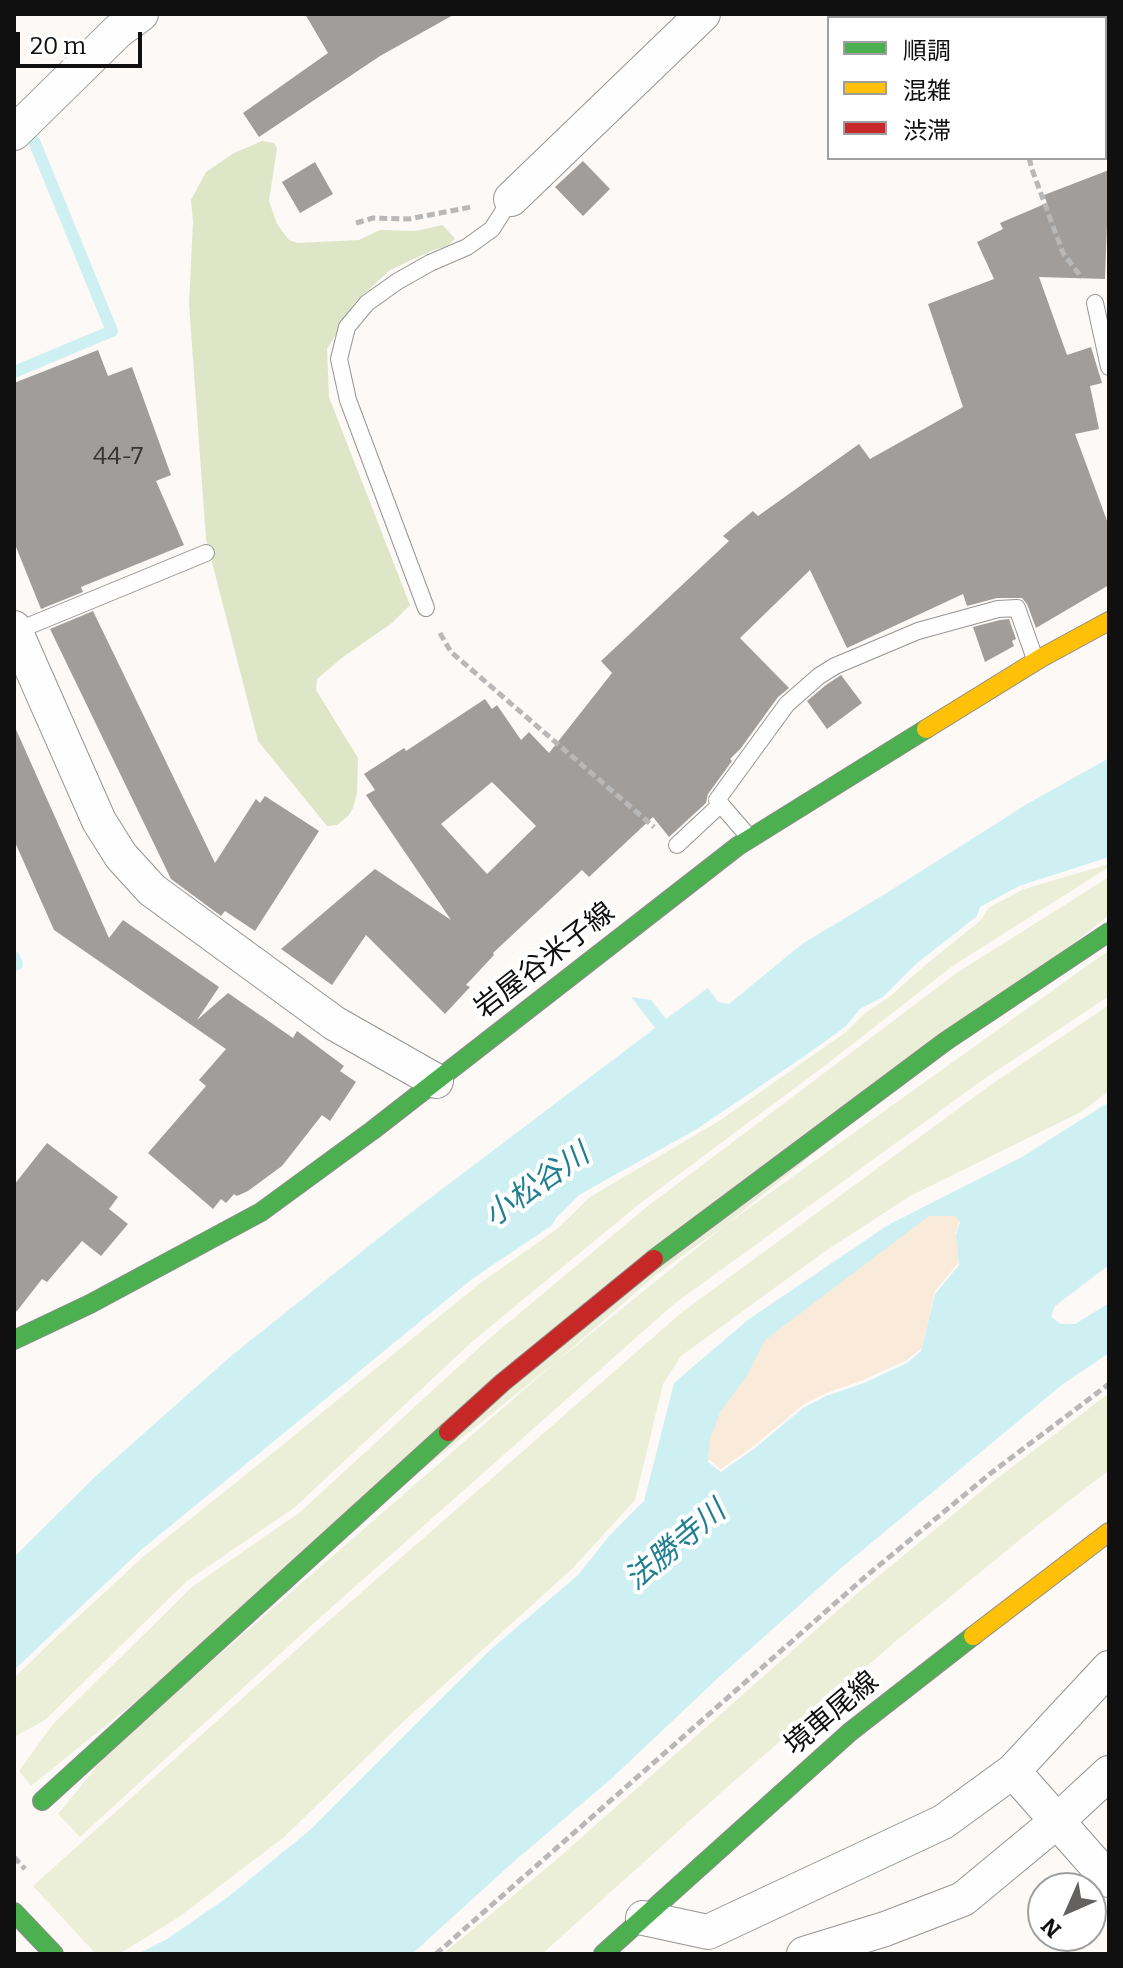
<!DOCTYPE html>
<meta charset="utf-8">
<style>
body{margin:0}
#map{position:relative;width:1123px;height:1968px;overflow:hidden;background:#fcf9f6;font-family:Bitter,"Noto Sans JP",serif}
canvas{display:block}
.frame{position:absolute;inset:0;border:16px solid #101010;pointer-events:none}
.legend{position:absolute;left:827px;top:16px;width:280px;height:144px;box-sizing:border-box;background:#fff;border:2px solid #9f9f9f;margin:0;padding:10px 14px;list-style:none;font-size:24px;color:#101010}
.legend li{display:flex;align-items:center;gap:16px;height:40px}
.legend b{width:40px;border:2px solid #9f9f9f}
.north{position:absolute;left:1027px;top:1872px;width:80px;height:80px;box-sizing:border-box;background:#fff;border:2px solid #9f9f9f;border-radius:50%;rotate:225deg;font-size:22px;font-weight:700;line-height:32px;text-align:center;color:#101010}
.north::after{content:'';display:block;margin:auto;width:28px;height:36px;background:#636260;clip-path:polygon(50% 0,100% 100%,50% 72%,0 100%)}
.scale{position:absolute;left:16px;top:32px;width:126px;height:36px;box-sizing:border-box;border:4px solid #101010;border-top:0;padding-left:10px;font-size:24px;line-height:28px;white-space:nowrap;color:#101010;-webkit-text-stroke:6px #fff;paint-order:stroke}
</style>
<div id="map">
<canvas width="1123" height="1968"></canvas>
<div class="frame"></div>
<ul class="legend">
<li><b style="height:10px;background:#4caf50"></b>順調</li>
<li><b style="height:10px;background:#ffc107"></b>混雑</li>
<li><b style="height:10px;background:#c62828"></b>渋滞</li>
</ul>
<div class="north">N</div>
<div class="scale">20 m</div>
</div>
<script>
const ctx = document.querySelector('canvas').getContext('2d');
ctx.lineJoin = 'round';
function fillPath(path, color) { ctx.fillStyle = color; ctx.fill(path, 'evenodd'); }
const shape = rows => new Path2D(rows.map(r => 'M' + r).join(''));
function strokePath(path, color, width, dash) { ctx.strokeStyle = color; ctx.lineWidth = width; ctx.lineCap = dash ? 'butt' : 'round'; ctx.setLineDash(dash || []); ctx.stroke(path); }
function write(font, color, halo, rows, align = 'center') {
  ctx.font = font + ' Bitter,"Noto Sans JP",serif'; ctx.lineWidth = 8; ctx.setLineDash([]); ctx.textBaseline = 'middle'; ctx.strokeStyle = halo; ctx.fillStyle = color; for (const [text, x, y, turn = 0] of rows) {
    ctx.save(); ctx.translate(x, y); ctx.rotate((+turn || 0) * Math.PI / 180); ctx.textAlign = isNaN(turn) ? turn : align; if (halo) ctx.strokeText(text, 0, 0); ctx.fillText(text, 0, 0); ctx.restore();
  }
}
fillPath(shape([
 [1109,864,1109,867,954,965,827,1064,638,1205,474,1340,294,1508,187,1581,45,1720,14,1737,14,1678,54,1639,144,1556,269,1456,479,1284,557,1229,590,1197,719,1121,846,1032,865,1013,888,998,923,967,981,920,988,908,1024,889],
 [1109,877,1109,915,31,1786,19,1771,53,1724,193,1586,299,1513,483,1344,644,1209,958,972],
 [1109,950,1109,996,984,1079,674,1304,315,1622,80,1837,58,1814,112,1748,657,1274],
 [1109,1005,1109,1091,1081,1112,910,1196,824,1252,681,1356,663,1384,635,1500,573,1568,405,1720,283,1838,179,1917,119,1954,96,1954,33,1886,324,1625,681,1313,989,1086],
 [1109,1393,1109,1470,1033,1529,896,1641,725,1789,542,1954,443,1954,556,1860,853,1597,995,1480]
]), '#ecefd8');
fillPath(shape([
 [262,141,274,143,277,148,269,201,277,224,289,240,297,243,359,240,380,230,415,231,443,225,455,239,447,246,431,251,390,270,355,302,327,349,329,397,410,605,392,623,343,657,317,679,316,690,358,758,357,793,353,808,349,815,337,825,327,826,258,741,206,539,189,304,193,222,191,200,206,172,234,153]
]), '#dfe6c7');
fillPath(shape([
 [929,1212,956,1212,960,1219,956,1232,959,1262,935,1291,922,1348,907,1360,863,1380,826,1393,804,1404,755,1445,721,1469,708,1459,710,1436,720,1408,766,1336]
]), '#f9eada');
fillPath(shape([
 [1109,758,1109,857,1019,886,980,907,977,916,916,964,883,997,860,1009,845,1027,809,1053,697,1129,579,1195,557,1217,551,1226,472,1279,141,1550,14,1670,14,1557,98,1474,231,1356,404,1218,655,1028,631,997,651,1000,666,1019,708,988,718,1002,729,1004,802,944,885,894,1027,804],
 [1109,1102,1109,1265,1055,1306,1051,1317,1061,1324,1075,1324,1109,1303,1109,1353,1063,1384,841,1568,719,1677,611,1779,511,1864,412,1954,138,1954,167,1939,228,1897,310,1830,489,1651,578,1575,609,1536,644,1501,674,1383,749,1319,888,1225,1022,1157],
 [929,1216,955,1216,960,1222,956,1235,959,1265,935,1294,921,1351,907,1363,864,1383,826,1396,803,1408,755,1448,721,1472,708,1462,710,1439,720,1412,746,1377,765,1340]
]), '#cff0f3');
strokePath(shape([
 [14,372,112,331,34,141],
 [14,957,17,964,14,965]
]), '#cff0f3', 12);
fillPath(shape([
 [305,14,455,14,380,56,259,137,243,113,328,53],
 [583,161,610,189,583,216,555,187],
 [315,162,333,194,300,213,282,182],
 [1109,170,1105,279,1039,277,1067,355,1091,347,1102,383,1090,386,1099,429,1075,434,1109,526,1109,585,1036,628,1027,604,1022,598,997,598,967,606,963,594,847,648,810,570,740,638,789,688,778,697,741,748,730,759,732,761,708,794,706,803,669,837,653,817,589,877,582,870,493,953,494,955,466,985,470,987,445,1014,366,935,332,985,281,949,375,869,451,920,366,795,375,790,364,774,404,748,406,751,485,699,492,709,497,705,521,740,529,732,549,753,612,673,601,661,729,541,723,536,753,511,758,516,859,444,870,459,963,407,928,304,994,279,977,242,1003,229,1000,223,1047,203,1044,195],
 [492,782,536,826,487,874,441,824],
 [98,350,108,376,132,367,171,475,156,481,184,545,81,587,83,592,41,609,14,542,14,383],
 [93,611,215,863,256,799,260,803,265,796,319,831,255,931,225,911,221,916,171,879,50,629],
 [1009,619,1016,639,1012,641,1014,646,985,662,973,627,1000,620],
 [841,675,862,703,827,729,807,701,826,685],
 [14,725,109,938,123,920,219,987,197,1020,228,993,293,1038,297,1031,344,1066,340,1071,356,1082,330,1121,322,1115,282,1166,248,1191,237,1196,234,1194,226,1203,221,1199,213,1209,148,1153,206,1086,199,1080,226,1049,54,930,14,840],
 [47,1143,118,1197,109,1209,128,1224,101,1256,82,1241,47,1282,42,1279,17,1311,14,1312,14,1185]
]), '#a09d9b');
const lane = shape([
 [1095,303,1109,367],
 [426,608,348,400,339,359,347,327,367,303,398,281,430,263,467,247,492,229,511,199],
 [14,632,206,553],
 [749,837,717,800,787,704,819,676,835,666,918,631,998,609,1017,608,1035,659],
 [677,845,721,804]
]);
const street = shape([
 [14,133,118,31,141,14],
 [511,199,703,14],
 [14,628,99,821,121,856,152,890,334,1023,436,1081],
 [1013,1771,1109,1880],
 [643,1918,708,1932,943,1822,1013,1771,1109,1668],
 [804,1954,885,1929,963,1899,1056,1822,1109,1773]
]);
const fast = shape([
 [654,1259,946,1041,1109,932],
 [14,1340,90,1304,261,1212,373,1130,738,846,926,729],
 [42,1801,448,1432],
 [14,1912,54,1954],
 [603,1954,850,1732,973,1636]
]);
const slow = shape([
 [926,729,1041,658,1109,621],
 [973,1636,1109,1532]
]);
const jam = shape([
 [448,1432,502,1383,654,1259]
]);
strokePath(lane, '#969594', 18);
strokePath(street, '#969594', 36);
strokePath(fast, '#8d8c8a', 20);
strokePath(slow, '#8d8c8a', 20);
strokePath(jam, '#8d8c8a', 20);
strokePath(shape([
 [1029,158,1033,172,1063,253,1082,278],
 [356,223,373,218,409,219,471,207],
 [440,633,451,652,654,827],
 [14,1857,25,1869],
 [436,1954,865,1577,991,1473,1109,1384]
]), '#b9b8b8', 5, [8, 4]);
strokePath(lane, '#fffefe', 16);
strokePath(street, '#fffefe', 34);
strokePath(fast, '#4caf50', 18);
strokePath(slow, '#ffc107', 18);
strokePath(jam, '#c62828', 18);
write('24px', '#343333', null, [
 ["44-7",118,457]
]);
write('28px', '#101010', '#fff', [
 ["岩屋谷米子線",545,961,-38],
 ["境車尾線",832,1714,-40]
]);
write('italic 30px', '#217f92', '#fff', [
 ["小松谷川",537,1186,-35],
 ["法勝寺川",676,1546,-40]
]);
</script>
